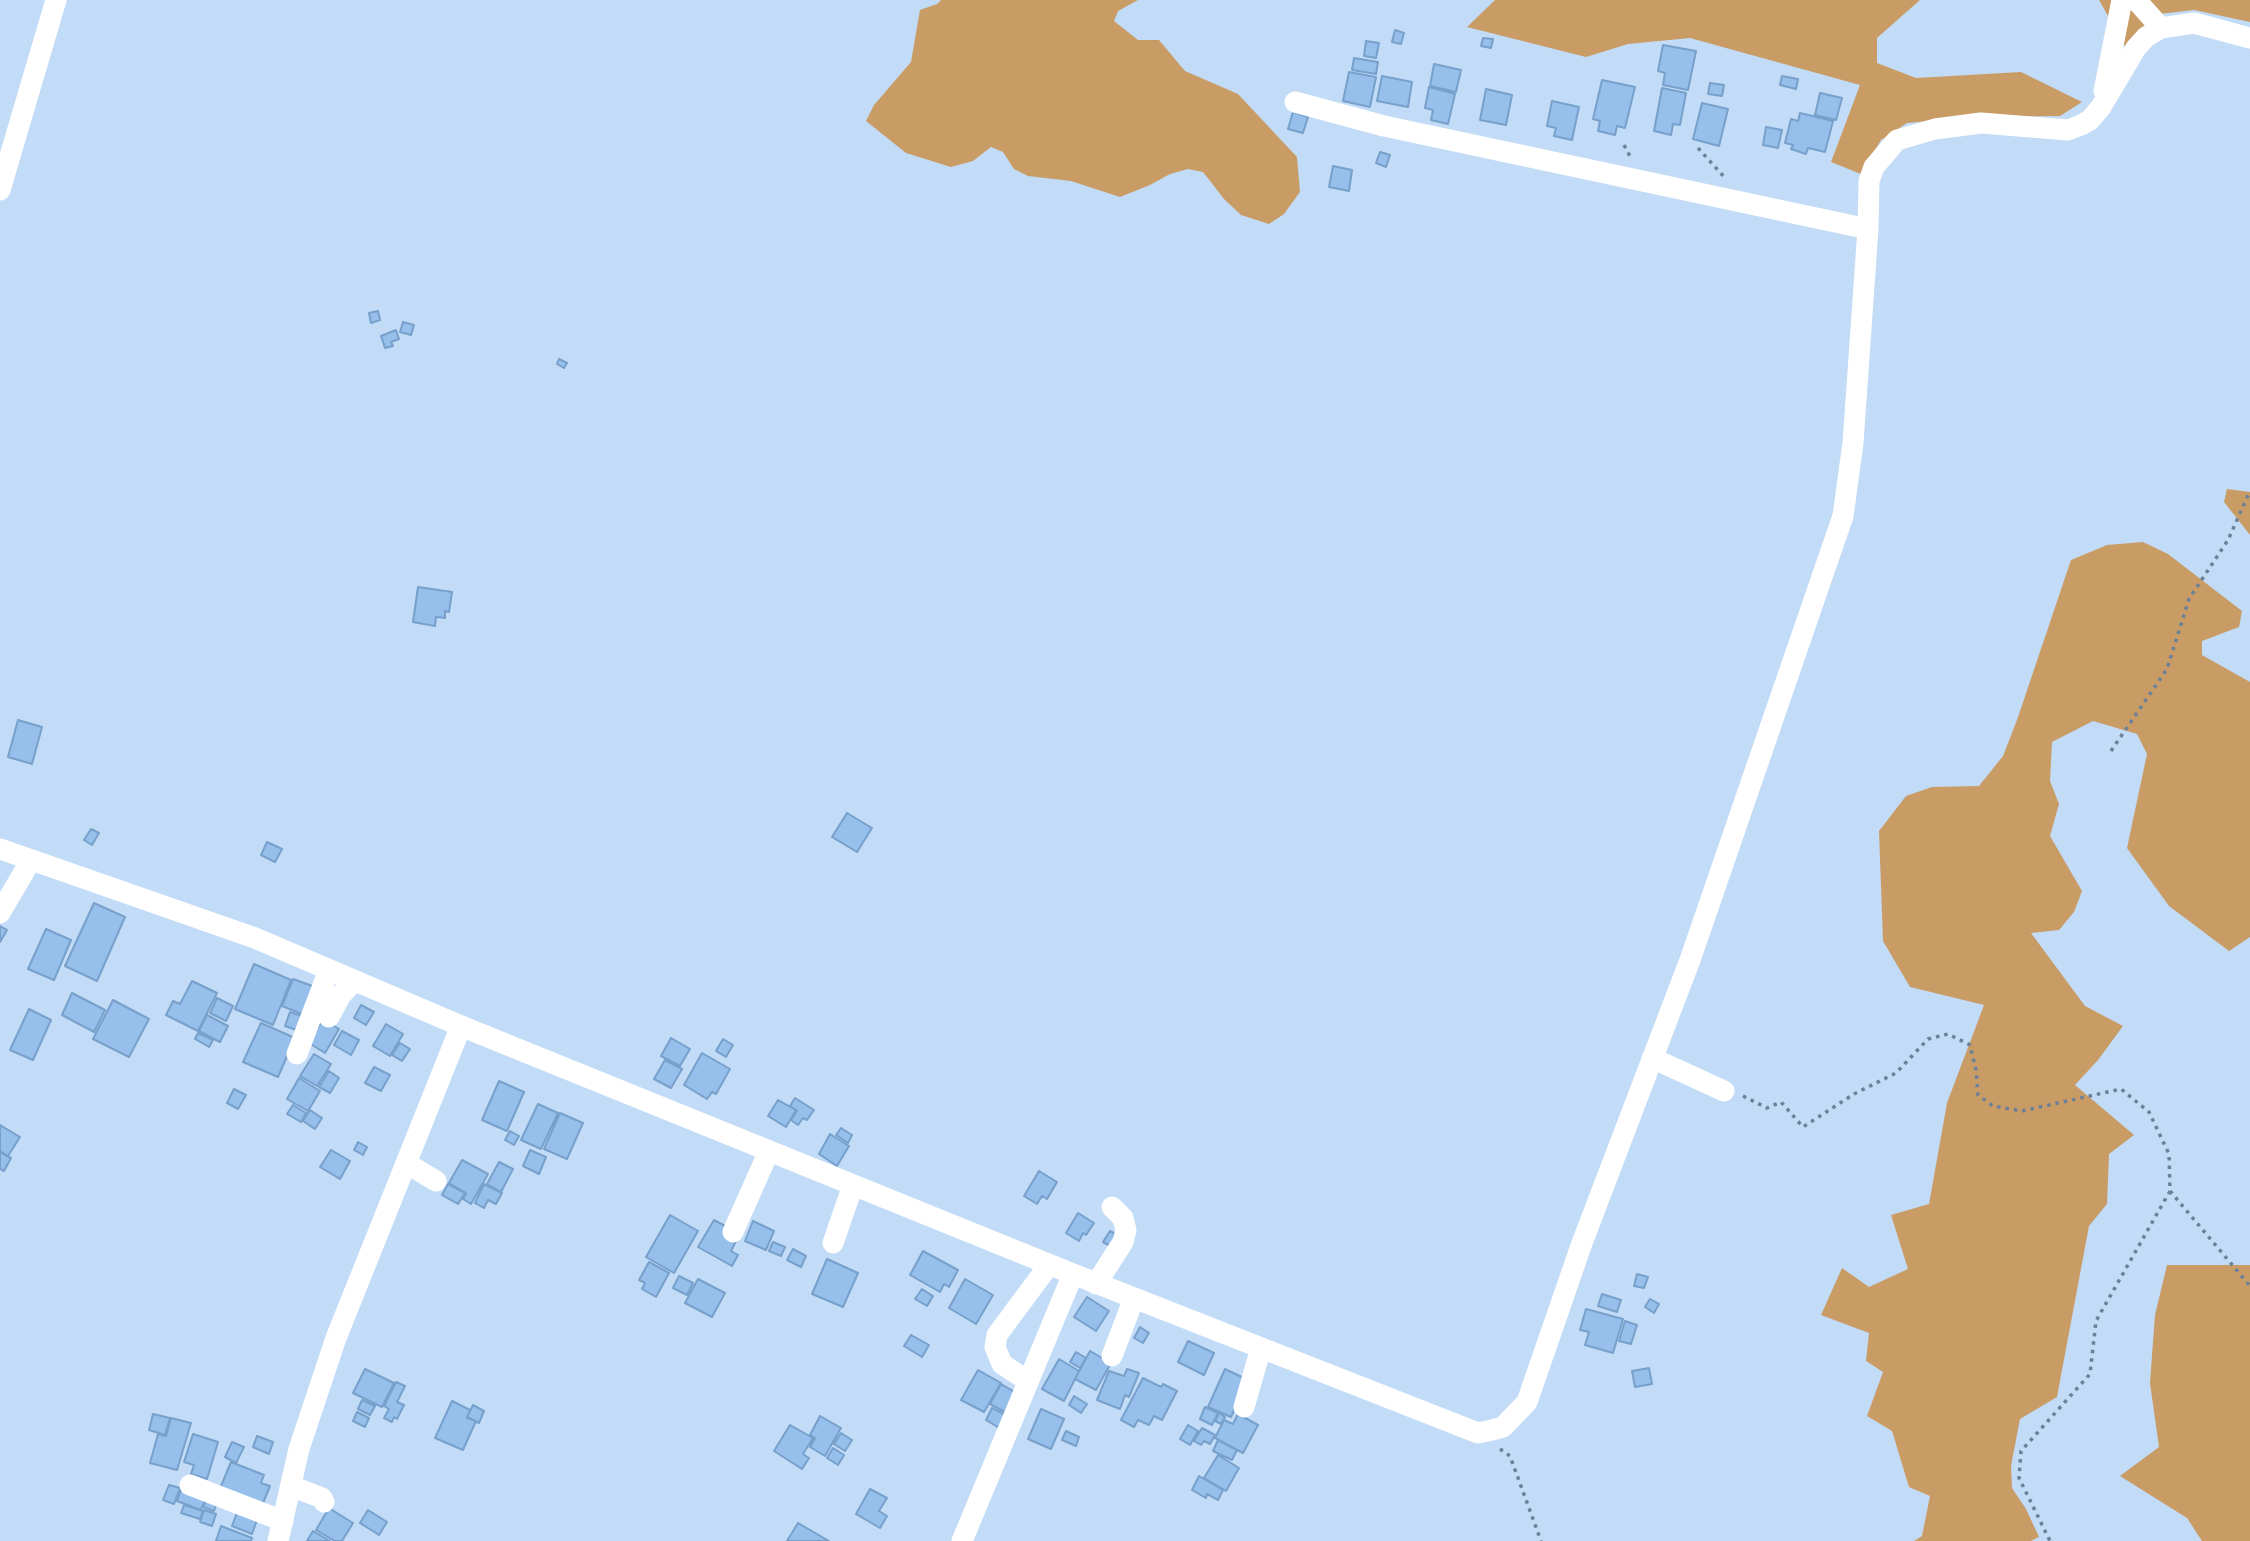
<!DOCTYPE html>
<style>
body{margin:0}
canvas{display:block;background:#c2dbf6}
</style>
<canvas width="2250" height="1541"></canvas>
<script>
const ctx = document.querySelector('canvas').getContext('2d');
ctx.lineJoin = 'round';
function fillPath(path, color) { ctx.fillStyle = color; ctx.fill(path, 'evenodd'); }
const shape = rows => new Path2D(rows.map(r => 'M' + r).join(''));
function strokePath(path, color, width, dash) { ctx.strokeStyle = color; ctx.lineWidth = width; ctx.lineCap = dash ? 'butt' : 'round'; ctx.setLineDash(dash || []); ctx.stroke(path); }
fillPath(shape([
 [941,0,1138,0,1118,11,1114,21,1138,40,1159,40,1185,71,1238,94,1297,157,1300,192,1284,214,1269,224,1241,215,1224,199,1203,172,1188,169,1170,174,1150,185,1120,197,1071,181,1028,176,1014,169,1003,152,991,147,973,161,951,167,906,153,866,121,874,105,911,62,920,10,937,4],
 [1495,0,1920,0,1877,38,1877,63,1916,78,2021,72,2082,102,2060,116,1971,117,1907,123,1881,140,1861,174,1831,162,1860,85,1690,38,1628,44,1586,57,1467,27],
 [2099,0,2250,0,2250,22,2194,10,2159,14,2125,46],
 [2227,489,2250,492,2250,535,2224,502],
 [2143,542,2168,554,2242,611,2239,627,2202,641,2202,655,2250,682,2250,937,2229,951,2169,906,2127,848,2147,754,2137,734,2093,721,2052,742,2050,781,2059,804,2050,836,2082,891,2074,912,2059,930,2031,933,2085,1006,2123,1026,2098,1060,2075,1085,2134,1135,2109,1154,2107,1204,2089,1226,2057,1397,2020,1419,2011,1466,2012,1488,2026,1509,2039,1537,2031,1541,1914,1541,1922,1536,1930,1496,1909,1487,1892,1431,1867,1416,1883,1372,1866,1361,1869,1333,1821,1315,1842,1268,1869,1287,1908,1269,1891,1215,1929,1204,1947,1103,1984,1005,1910,987,1883,941,1879,831,1906,796,1932,787,1979,786,2003,756,2017,720,2071,560,2107,545],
 [2167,1265,2250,1265,2250,1541,2202,1541,2187,1518,2120,1476,2159,1447,2150,1383,2155,1315]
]), '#c99c66');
const building = shape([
 [1395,30,1404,33,1401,44,1392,42,1395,30],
 [1483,38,1493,39,1491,48,1481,46,1483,38],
 [1366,41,1379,43,1376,58,1364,56,1366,41],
 [1663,45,1696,51,1688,90,1663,85,1665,73,1658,71,1663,45],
 [1354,58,1378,62,1376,74,1352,70,1354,58],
 [1434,64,1461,70,1456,92,1430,86,1434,64],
 [1349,72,1376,77,1370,107,1343,101,1349,72],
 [1382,76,1412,82,1408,107,1377,101,1382,76],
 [1782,76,1798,79,1796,89,1780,85,1782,76],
 [1602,80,1635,87,1625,128,1617,126,1615,135,1598,131,1600,121,1593,119,1602,80],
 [1710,83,1724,85,1722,96,1708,94,1710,83],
 [1429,87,1455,94,1448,124,1431,120,1433,110,1425,108,1429,87],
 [1662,88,1686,93,1680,125,1673,124,1671,135,1654,131,1662,88],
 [1486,89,1512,95,1506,125,1480,120,1486,89],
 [1820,93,1842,98,1836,120,1815,115,1820,93],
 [1552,101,1579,107,1572,140,1554,136,1556,128,1547,126,1552,101],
 [1702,103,1728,109,1719,146,1693,139,1702,103],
 [1293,112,1308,117,1303,133,1288,129,1293,112],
 [1800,113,1833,121,1825,152,1808,148,1806,154,1791,149,1793,145,1785,143,1791,119,1798,121,1800,113],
 [1766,127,1782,130,1778,148,1763,145,1766,127],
 [1380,152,1390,155,1386,167,1376,163,1380,152],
 [1333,166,1352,170,1349,191,1329,187,1333,166],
 [378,311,380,320,371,323,369,313,378,311],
 [403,322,414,325,411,335,400,332,403,322],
 [396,330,399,339,391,342,393,346,385,348,381,336,396,330],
 [559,359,567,363,564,368,557,364,559,359],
 [418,587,452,592,449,612,445,611,445,618,436,617,435,626,413,622,418,587],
 [18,720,42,727,32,764,8,757,18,720],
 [847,813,872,828,857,852,832,837,847,813],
 [91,829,99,833,92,845,84,840,91,829],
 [267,842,282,849,275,862,261,855,267,842],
 [94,903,125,917,97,981,65,966,94,903],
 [0,926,7,930,0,942,0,926],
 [46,929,71,940,54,980,28,969,46,929],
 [254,964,291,980,273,1025,235,1009,254,964],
 [293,979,318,988,307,1016,282,1006,293,979],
 [192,981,217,993,198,1031,166,1015,173,1001,180,1004,192,981],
 [72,993,105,1010,94,1032,62,1015,72,993],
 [217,998,233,1006,226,1021,210,1013,217,998],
 [113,1000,149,1019,129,1057,93,1039,113,1000],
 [361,1005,374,1012,366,1025,354,1018,361,1005],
 [29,1009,51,1020,33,1060,10,1050,29,1009],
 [290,1012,307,1018,302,1032,285,1026,290,1012],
 [207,1015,228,1026,220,1042,199,1031,207,1015],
 [323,1019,339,1029,325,1053,309,1043,323,1019],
 [261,1023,295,1038,278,1077,243,1062,261,1023],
 [386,1024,403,1034,390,1056,373,1046,386,1024],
 [342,1031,359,1040,351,1055,334,1045,342,1031],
 [198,1033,213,1040,209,1047,195,1039,198,1033],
 [671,1038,690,1049,680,1066,661,1056,671,1038],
 [723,1039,733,1045,726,1057,716,1051,723,1039],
 [400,1043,410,1049,402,1061,392,1055,400,1043],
 [702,1053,730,1069,716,1094,712,1092,707,1099,684,1085,702,1053],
 [314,1054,331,1064,317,1086,300,1076,314,1054],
 [665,1060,682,1069,671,1088,654,1079,665,1060],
 [374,1067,390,1075,381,1091,365,1083,374,1067],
 [329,1071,339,1078,330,1093,319,1087,329,1071],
 [299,1078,320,1091,308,1111,287,1099,299,1078],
 [499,1081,524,1092,507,1131,482,1120,499,1081],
 [234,1089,246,1095,238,1109,227,1103,234,1089],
 [795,1098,814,1110,807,1120,803,1118,798,1125,791,1120,797,1111,790,1106,795,1098],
 [778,1100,796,1110,786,1127,768,1116,778,1100],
 [538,1104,558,1113,541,1149,521,1140,538,1104],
 [293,1105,306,1113,301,1122,287,1114,293,1105],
 [310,1110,322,1118,315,1129,303,1121,310,1110],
 [560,1113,583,1123,567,1159,544,1149,560,1113],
 [0,1125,20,1137,8,1156,0,1151,0,1125],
 [841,1128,852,1135,848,1143,836,1135,841,1128],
 [510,1131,519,1136,514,1145,505,1140,510,1131],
 [830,1134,849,1146,837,1166,819,1154,830,1134],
 [358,1142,367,1147,363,1155,354,1150,358,1142],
 [331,1150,350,1161,340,1179,320,1167,331,1150],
 [530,1150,546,1157,539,1174,523,1166,530,1150],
 [0,1152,11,1158,4,1171,0,1169,0,1152],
 [462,1160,488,1174,471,1204,463,1199,466,1193,449,1183,462,1160],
 [499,1162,513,1169,501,1192,487,1184,499,1162],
 [1039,1171,1057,1182,1047,1199,1042,1196,1037,1204,1024,1196,1039,1171],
 [448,1184,465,1193,458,1204,442,1195,448,1184],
 [484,1184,502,1193,496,1204,488,1200,484,1208,475,1203,484,1184],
 [1078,1213,1094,1223,1086,1235,1083,1233,1079,1241,1066,1233,1078,1213],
 [670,1215,698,1231,674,1273,646,1257,670,1215],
 [714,1220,731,1229,736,1241,731,1251,738,1255,732,1266,698,1247,714,1220],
 [753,1221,774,1231,766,1250,745,1241,753,1221],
 [1110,1231,1121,1237,1114,1248,1103,1242,1110,1231],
 [773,1242,785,1247,781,1256,769,1251,773,1242],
 [793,1249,806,1256,801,1267,787,1260,793,1249],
 [923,1251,958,1270,949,1287,944,1284,940,1292,910,1275,923,1251],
 [827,1259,858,1273,843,1307,812,1294,827,1259],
 [649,1262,669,1273,656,1297,642,1289,645,1283,639,1280,649,1262],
 [1637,1274,1648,1277,1644,1288,1634,1286,1637,1274],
 [679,1276,693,1283,687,1295,673,1288,679,1276],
 [698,1279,725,1293,712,1317,685,1303,698,1279],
 [965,1279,993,1295,976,1324,949,1308,965,1279],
 [922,1289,933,1296,927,1306,915,1299,922,1289],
 [1602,1294,1621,1300,1617,1312,1598,1306,1602,1294],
 [1087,1297,1109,1311,1096,1331,1074,1317,1087,1297],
 [1650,1299,1659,1304,1654,1313,1645,1307,1650,1299],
 [1586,1309,1623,1319,1613,1353,1585,1345,1589,1332,1580,1330,1586,1309],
 [1625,1321,1637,1325,1631,1344,1619,1341,1625,1321],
 [1140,1327,1149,1333,1143,1343,1134,1338,1140,1327],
 [911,1335,929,1345,922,1357,904,1346,911,1335],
 [1188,1341,1214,1353,1204,1375,1178,1362,1188,1341],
 [1090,1351,1111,1363,1096,1390,1075,1379,1090,1351],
 [1076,1352,1086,1358,1080,1368,1070,1362,1076,1352],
 [1059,1359,1079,1371,1064,1401,1042,1389,1059,1359],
 [1649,1368,1652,1384,1635,1387,1632,1371,1649,1368],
 [365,1369,394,1383,382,1407,353,1393,365,1369],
 [1127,1369,1139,1373,1129,1397,1125,1395,1120,1409,1097,1400,1109,1371,1124,1376,1127,1369],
 [1225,1369,1248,1380,1231,1417,1208,1407,1225,1369],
 [978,1370,1001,1383,984,1412,961,1400,978,1370],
 [1143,1378,1161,1387,1163,1384,1177,1391,1162,1420,1154,1416,1149,1425,1138,1420,1134,1427,1121,1420,1143,1378],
 [396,1382,405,1386,397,1402,404,1405,397,1419,394,1417,392,1422,384,1418,389,1409,384,1406,396,1382],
 [1001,1384,1020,1395,1009,1414,990,1404,1001,1384],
 [1074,1396,1087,1404,1081,1413,1069,1405,1074,1396],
 [362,1400,375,1406,370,1415,358,1409,362,1400],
 [452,1401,470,1410,467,1418,476,1421,463,1450,435,1438,452,1401],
 [473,1405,484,1411,479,1423,467,1417,473,1405],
 [1205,1407,1218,1413,1212,1425,1200,1419,1205,1407],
 [992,1408,1008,1416,1001,1429,986,1420,992,1408],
 [1041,1409,1064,1419,1051,1449,1028,1439,1041,1409],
 [357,1412,369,1418,365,1427,353,1421,357,1412],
 [1219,1413,1225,1417,1221,1424,1215,1421,1219,1413],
 [153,1414,170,1418,165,1435,149,1430,153,1414],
 [1238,1414,1258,1425,1243,1453,1215,1438,1224,1420,1233,1424,1238,1414],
 [820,1416,841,1428,825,1456,810,1447,815,1438,810,1435,820,1416],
 [171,1418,191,1423,177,1470,150,1463,158,1434,166,1436,171,1418],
 [790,1425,813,1438,803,1454,809,1458,802,1469,774,1451,790,1425],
 [1188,1425,1198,1431,1190,1445,1180,1439,1188,1425],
 [1202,1428,1215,1435,1210,1444,1204,1441,1201,1445,1194,1441,1202,1428],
 [1066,1431,1079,1437,1076,1446,1062,1440,1066,1431],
 [841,1433,852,1440,845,1451,834,1444,841,1433],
 [193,1434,218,1442,207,1479,191,1474,194,1465,184,1462,193,1434],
 [257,1436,273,1442,269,1454,253,1447,257,1436],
 [1218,1440,1237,1450,1232,1460,1213,1451,1218,1440],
 [232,1442,244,1447,236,1463,225,1457,232,1442],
 [833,1448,844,1455,838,1465,827,1458,833,1448],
 [1218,1455,1239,1468,1226,1491,1204,1478,1218,1455],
 [231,1462,264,1475,261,1483,270,1486,261,1508,219,1491,231,1462],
 [1199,1476,1223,1490,1218,1500,1207,1494,1206,1498,1192,1490,1199,1476],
 [169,1485,180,1488,174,1504,163,1500,169,1485],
 [182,1486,207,1495,201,1510,177,1501,182,1486],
 [870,1489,887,1498,879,1511,887,1516,880,1528,856,1514,870,1489],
 [208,1496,218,1500,214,1511,203,1507,208,1496],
 [184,1505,203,1511,200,1519,181,1513,184,1505],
 [329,1508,353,1523,342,1541,335,1541,316,1530,329,1508],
 [204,1510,216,1514,212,1526,200,1522,204,1510],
 [238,1510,258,1517,252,1534,232,1526,238,1510],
 [368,1510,387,1522,379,1535,360,1523,368,1510],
 [798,1523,829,1541,787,1541,798,1523],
 [221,1526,252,1538,251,1541,216,1541,221,1526],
 [313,1531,330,1541,307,1541,313,1531]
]);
fillPath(building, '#96bfec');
strokePath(building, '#77a0cb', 2);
strokePath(shape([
 [1624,145,1632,160],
 [1698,148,1726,179],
 [2111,751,2167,669,2189,599,2228,540,2250,491],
 [1743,1096,1767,1108,1781,1102,1803,1127,1854,1094,1896,1073,1928,1039,1948,1034,1970,1045,1976,1070,1978,1095,1993,1106,2022,1111,2121,1089,2149,1112,2169,1154,2170,1191,2096,1321,2090,1374,2021,1451,2019,1478,2050,1541],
 [2170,1191,2250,1286],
 [1500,1449,1510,1456,1541,1541]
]), '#6c8197', 3.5, [3.5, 5]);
strokePath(shape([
 [2136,0,2161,28],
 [2104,91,2122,0],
 [1295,102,1384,126,1868,229],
 [0,190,56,0],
 [0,849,255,938,461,1026,1073,1274,1478,1433,1492,1430,1503,1427,1527,1402,1582,1243,1690,960,1843,516,1853,443,1868,229,1869,181,1874,167,1897,140,1935,129,1981,123,2068,130,2081,125,2090,120,2101,107,2136,48,2146,37,2161,28,2194,23,2250,38],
 [0,913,31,860],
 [329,1017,341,995,354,981],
 [297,1054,329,970],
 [1652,1058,1724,1091],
 [406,1163,436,1181],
 [733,1232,769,1151],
 [833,1243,853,1185],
 [1096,1284,1123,1242,1126,1230,1123,1218,1112,1207],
 [1112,1356,1134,1298],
 [1028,1381,1002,1364,995,1347,997,1335,1049,1265],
 [1244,1407,1261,1348],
 [190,1485,283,1521],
 [291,1486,322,1498,324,1502],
 [278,1541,299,1449,336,1338,461,1026],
 [962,1541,1073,1274]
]), '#fff', 21);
</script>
